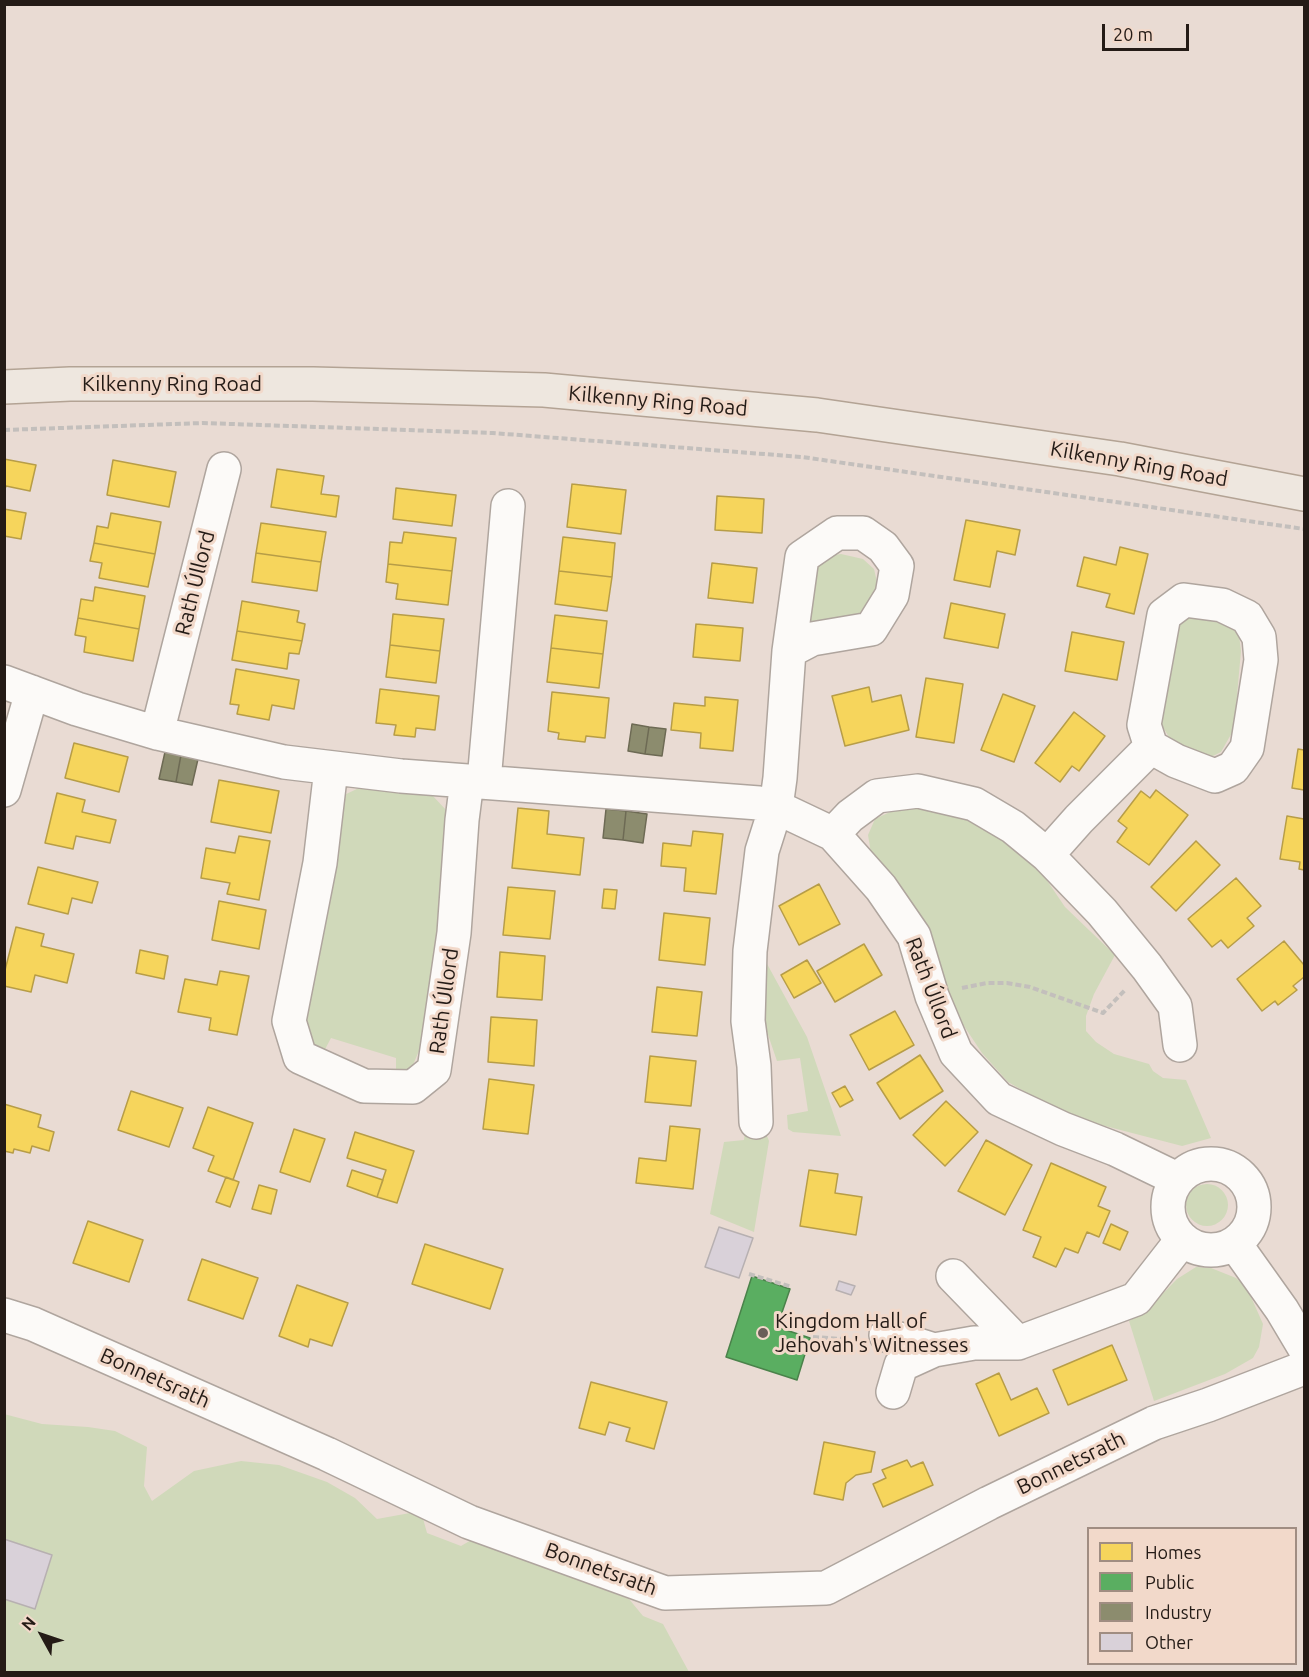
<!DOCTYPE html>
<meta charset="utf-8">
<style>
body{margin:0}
#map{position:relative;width:1309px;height:1677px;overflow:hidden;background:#e9dbd3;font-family:Ubuntu,sans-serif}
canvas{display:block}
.frame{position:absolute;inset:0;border:6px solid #241b16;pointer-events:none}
.legend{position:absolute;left:1087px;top:1527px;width:210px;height:138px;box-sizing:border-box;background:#f2d9ca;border:2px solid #a08d82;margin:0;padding:8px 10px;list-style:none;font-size:18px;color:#241b16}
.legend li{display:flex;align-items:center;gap:12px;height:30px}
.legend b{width:30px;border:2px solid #a08d82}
.north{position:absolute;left:12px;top:1605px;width:60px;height:60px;-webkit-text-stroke:4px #f2d9ca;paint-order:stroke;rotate:310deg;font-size:16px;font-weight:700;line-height:24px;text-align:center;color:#241b16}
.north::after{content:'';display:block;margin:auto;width:21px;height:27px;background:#241b16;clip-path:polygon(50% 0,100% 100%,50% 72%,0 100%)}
.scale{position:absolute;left:1102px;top:24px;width:87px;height:27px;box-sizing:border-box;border:3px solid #241b16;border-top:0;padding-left:8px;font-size:18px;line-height:21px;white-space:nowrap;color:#241b16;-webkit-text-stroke:4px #f2d9ca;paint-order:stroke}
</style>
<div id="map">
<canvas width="1309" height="1677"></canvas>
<div class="frame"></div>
<ul class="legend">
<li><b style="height:16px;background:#f6d55c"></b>Homes</li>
<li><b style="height:16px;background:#5aae61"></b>Public</li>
<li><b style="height:16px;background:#8c8c6e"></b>Industry</li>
<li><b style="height:16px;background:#d9d1d9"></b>Other</li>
</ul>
<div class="north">N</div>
<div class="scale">20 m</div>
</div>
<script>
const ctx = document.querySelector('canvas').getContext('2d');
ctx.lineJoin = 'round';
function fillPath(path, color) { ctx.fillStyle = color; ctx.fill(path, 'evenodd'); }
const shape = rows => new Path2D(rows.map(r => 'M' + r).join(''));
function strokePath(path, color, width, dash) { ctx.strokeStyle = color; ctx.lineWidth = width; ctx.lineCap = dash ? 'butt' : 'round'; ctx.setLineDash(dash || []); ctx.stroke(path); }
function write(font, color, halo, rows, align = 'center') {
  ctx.font = font + ' Ubuntu,sans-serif'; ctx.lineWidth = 6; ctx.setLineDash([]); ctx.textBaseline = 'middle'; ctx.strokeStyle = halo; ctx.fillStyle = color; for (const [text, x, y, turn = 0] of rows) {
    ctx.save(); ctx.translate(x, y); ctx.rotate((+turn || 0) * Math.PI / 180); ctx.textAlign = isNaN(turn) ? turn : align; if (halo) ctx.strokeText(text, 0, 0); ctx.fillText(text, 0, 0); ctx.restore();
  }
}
fillPath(shape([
 [841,554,863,559,874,569,877,582,874,602,868,614,807,629,812,572,822,557],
 [1194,615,1238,627,1241,651,1234,729,1221,752,1201,762,1174,745,1159,721,1179,622],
 [361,787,402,790,432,795,447,811,447,840,435,967,421,1046,410,1072,396,1076,396,1058,331,1038,322,1055,316,1054,302,1023,340,797],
 [907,804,978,819,1029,854,1065,907,1115,955,1094,994,1086,1016,1086,1031,1096,1042,1114,1054,1149,1064,1153,1071,1163,1078,1186,1080,1211,1138,1182,1146,1086,1121,1048,1105,1008,1082,982,1053,950,1005,871,853,868,835,875,819],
 [760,951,807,1037,841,1136,793,1132,788,1129,787,1115,808,1111,800,1058,777,1061,764,1023],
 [745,1130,765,1131,769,1141,754,1232,710,1214,724,1142,744,1140],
 '1186 1205a21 21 0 1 1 42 0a21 21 0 1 1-42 0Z',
 [1196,1267,1211,1268,1236,1278,1247,1288,1263,1324,1259,1347,1253,1358,1225,1374,1154,1401,1129,1321,1146,1311,1177,1279],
 [4,1414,42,1424,88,1427,115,1431,147,1447,144,1486,152,1501,194,1471,241,1461,279,1465,327,1482,355,1498,377,1519,421,1511,427,1533,461,1546,473,1539,629,1599,643,1616,663,1624,689,1672,5,1672]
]), '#d0d9ba');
const homes = shape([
 [4,459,36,465,30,491,6,486,4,492,4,459],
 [113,460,176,472,169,507,107,495,113,460],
 [277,469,324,476,321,494,339,496,336,517,271,507,277,469],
 [572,484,626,490,621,534,567,527,572,484],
 [396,488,456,495,452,526,393,519,396,488],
 [717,496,764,499,762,533,715,530,717,496],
 [4,509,26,513,21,539,4,536,4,509],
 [111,513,161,522,155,554,94,543,97,526,108,528,111,513],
 [966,520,1020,530,1015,555,997,551,990,587,954,580,966,520],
 [261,523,326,532,321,562,256,553,261,523],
 [404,532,456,538,452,571,388,564,390,542,402,543,404,532],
 [563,537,615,543,612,577,559,571,563,537],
 [94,543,155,554,148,587,99,578,102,563,90,561,94,543],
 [1120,547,1148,554,1134,614,1106,607,1110,594,1077,586,1084,557,1116,565,1120,547],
 [256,553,321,562,317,591,252,582,256,553],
 [712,563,757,568,753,603,708,598,712,563],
 [388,564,452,571,448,605,396,599,398,584,386,582,388,564],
 [559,571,612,577,607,611,555,604,559,571],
 [95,587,145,596,139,629,78,618,81,599,93,601,95,587],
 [242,601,299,611,297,622,305,624,302,641,237,631,242,601],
 [951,603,1005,614,998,648,944,638,951,603],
 [393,614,444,619,440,651,390,645,393,614],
 [555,615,607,621,603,654,551,648,555,615],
 [78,618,139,629,133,661,84,652,86,637,75,635,78,618],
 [696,624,743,628,740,661,693,657,696,624],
 [237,631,302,641,299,654,289,653,287,669,232,660,237,631],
 [1072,632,1124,642,1117,680,1065,671,1072,632],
 [390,645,440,651,436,683,386,677,390,645],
 [551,648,603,654,599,688,547,682,551,648],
 [236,669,299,680,294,709,272,705,269,720,237,714,239,705,230,704,236,669],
 [926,678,963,684,954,743,916,737,926,678],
 [869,687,872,702,901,695,909,730,845,746,832,696,869,687],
 [380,689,439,696,435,730,416,728,415,737,394,735,396,725,376,723,380,689],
 [552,692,609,698,605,738,586,736,585,742,558,739,559,733,548,731,552,692],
 [1003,694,1035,706,1014,762,981,750,1003,694],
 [705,697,738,700,733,751,700,748,701,733,671,730,674,703,705,706,705,697],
 [1074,712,1105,736,1079,771,1072,766,1060,782,1035,763,1074,712],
 [74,743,128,757,119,792,65,778,74,743],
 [1298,749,1304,750,1304,790,1292,788,1298,749],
 [219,780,279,791,271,833,211,822,219,780],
 [1156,790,1188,815,1149,865,1117,842,1127,828,1118,821,1141,791,1150,798,1156,790],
 [57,793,85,800,82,812,116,820,110,843,76,836,73,849,45,843,57,793],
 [518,808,549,811,547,834,584,838,580,875,512,868,518,808],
 [1287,816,1304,819,1304,870,1299,869,1300,862,1280,859,1287,816],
 [693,831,723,834,716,894,684,891,686,868,661,866,663,843,691,846,693,831],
 [239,836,270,841,259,900,227,894,230,883,201,878,206,848,235,853,239,836],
 [1196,841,1220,865,1176,911,1151,887,1196,841],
 [38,867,98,882,92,903,72,898,68,914,28,904,38,867],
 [1236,878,1261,906,1247,918,1254,926,1228,948,1221,940,1212,947,1188,919,1236,878],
 [819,884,840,924,799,945,779,906,819,884],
 [508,887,555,891,550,939,503,935,508,887],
 [604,889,617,890,615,909,602,908,604,889],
 [219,901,266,910,259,949,212,940,219,901],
 [664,913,710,918,705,965,659,960,664,913],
 [16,927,44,934,41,946,74,954,67,983,35,975,31,992,4,986,4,974,16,927],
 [1284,941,1304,965,1304,977,1293,986,1297,990,1278,1005,1275,1001,1262,1011,1237,979,1284,941],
 [864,944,882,975,835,1002,817,971,864,944],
 [140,950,168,956,164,979,136,973,140,950],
 [500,952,545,956,542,1000,497,997,500,952],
 [807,960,821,983,794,998,781,975,807,960],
 [220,971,249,976,237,1035,209,1030,211,1018,178,1012,185,979,217,985,220,971],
 [657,987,702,992,697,1036,652,1032,657,987],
 [895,1011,914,1045,869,1070,850,1035,895,1011],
 [491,1017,537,1020,534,1066,488,1062,491,1017],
 [920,1055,943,1091,900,1119,877,1083,920,1055],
 [650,1056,696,1061,691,1106,645,1102,650,1056],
 [489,1079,534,1085,528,1134,483,1129,489,1079],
 [845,1086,853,1100,840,1107,832,1093,845,1086],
 [131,1091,183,1108,169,1147,118,1130,131,1091],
 [946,1101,978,1132,945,1166,913,1135,946,1101],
 [4,1104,41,1115,38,1127,54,1132,49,1151,32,1146,30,1153,14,1149,13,1153,4,1151,4,1104],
 [208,1107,253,1123,233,1180,208,1171,214,1156,193,1148,208,1107],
 [670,1126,700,1129,693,1189,636,1183,639,1158,666,1161,670,1126],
 [294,1129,325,1139,310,1182,280,1172,294,1129],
 [355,1132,414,1151,397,1203,377,1197,386,1170,347,1158,355,1132],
 [986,1140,1032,1165,1005,1215,958,1191,986,1140],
 [1051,1163,1106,1187,1098,1206,1110,1211,1099,1237,1087,1232,1078,1253,1065,1248,1056,1267,1033,1257,1041,1237,1023,1230,1051,1163],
 [352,1170,383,1180,377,1197,347,1186,352,1170],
 [809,1170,838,1174,835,1193,862,1197,856,1235,800,1226,809,1170],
 [226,1177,239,1182,230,1207,216,1202,226,1177],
 [259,1185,277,1190,271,1214,252,1209,259,1185],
 [88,1221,143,1240,129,1282,73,1263,88,1221],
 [1111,1224,1128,1232,1120,1250,1103,1243,1111,1224],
 [425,1244,503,1269,490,1309,412,1284,425,1244],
 [202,1259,258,1278,243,1319,188,1300,202,1259],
 [297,1285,348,1303,332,1346,310,1339,308,1347,279,1336,297,1285],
 [1112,1345,1127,1380,1068,1405,1053,1370,1112,1345],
 [999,1373,1011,1400,1037,1388,1049,1413,999,1436,976,1384,999,1373],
 [591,1382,667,1402,654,1449,626,1441,630,1428,609,1422,605,1435,579,1428,591,1382],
 [824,1442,875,1452,871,1472,856,1475,846,1483,843,1500,814,1494,824,1442],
 [907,1460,911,1467,923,1462,933,1485,883,1507,873,1484,886,1478,882,1470,907,1460]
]);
fillPath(homes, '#f6d55c');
strokePath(homes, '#b79d47', 1.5);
const public = shape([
 [752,1276,790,1289,777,1327,810,1338,797,1380,726,1357,752,1276]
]);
fillPath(public, '#5aae61');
strokePath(public, '#4a824a', 1.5);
const industry = shape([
 [632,724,649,727,645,754,628,751,632,724],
 [649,727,666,729,662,756,645,754,649,727],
 [165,752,181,755,176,782,159,779,165,752],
 [181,755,198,759,192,785,176,782,181,755],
 [606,809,626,811,623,840,603,838,606,809],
 [626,811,647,814,643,843,623,840,626,811]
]);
fillPath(industry, '#8c8c6e');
strokePath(industry, '#6d6a54', 1.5);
const building = shape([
 [719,1227,753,1238,739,1278,705,1267,719,1227],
 [839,1281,855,1286,851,1295,836,1290,839,1281],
 [4,1539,52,1555,35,1609,4,1599,4,1539]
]);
fillPath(building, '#d9d1d9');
strokePath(building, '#b7b0b1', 1.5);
const minor = shape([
 [4,682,77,709,157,733,284,762,401,776,759,803,776,807,833,834,881,888,914,936,932,996,956,1053,999,1099,1063,1129,1115,1149,1177,1179],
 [157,733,224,469],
 [331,769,320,863,289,1021,300,1057,364,1086,413,1087,434,1070,454,933,462,820,467,781],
 [484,781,508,506],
 [4,790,32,692],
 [833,834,850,816,877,796,918,791,974,804,1013,827,1047,855,1102,912,1147,967,1175,1006,1180,1045],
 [1047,855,1079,819,1151,747,1144,725,1164,615,1184,600,1222,605,1247,617,1259,637,1261,660,1247,748,1233,768,1215,776,1176,761,1151,747],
 [756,1122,754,1066,748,1021,750,951,762,851,776,807,780,778,789,651,802,557,837,533,863,533,883,547,897,566,892,595,871,629,812,639,789,651],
 '1168 1207a43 43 0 1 1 86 0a43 43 0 1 1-86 0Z',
 [1235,1244,1282,1310,1304,1347],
 [953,1276,1018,1343,1136,1299,1182,1240],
 [4,1315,33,1324,327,1454,469,1522,665,1593,826,1588,989,1503,1154,1423,1208,1405,1304,1368],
 [886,1335,934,1350,974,1343,1018,1343],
 [893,1392,901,1365,934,1350]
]);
const major = shape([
 [4,387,70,384,313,384,544,390,817,415,1120,459,1304,494]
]);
strokePath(minor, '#afa59e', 36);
strokePath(major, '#b3a394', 36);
strokePath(shape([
 [4,430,203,423,493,433,802,457,1304,529],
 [962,988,987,983,1007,983,1030,987,1103,1013,1125,990],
 [749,1274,792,1287],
 [813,1337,842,1339,856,1343]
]), '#c3bfbc', 4, [6, 3]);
strokePath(minor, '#fcfaf8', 33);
strokePath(major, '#eee7df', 33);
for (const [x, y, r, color] of [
 [763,1333,6,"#695e58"]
]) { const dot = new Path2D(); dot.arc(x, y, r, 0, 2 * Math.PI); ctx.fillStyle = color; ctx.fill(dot); strokePath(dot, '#f2d9ca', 2); }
write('21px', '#241b16', '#f2d9ca', [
 ["Kilkenny Ring Road",172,384],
 ["Kilkenny Ring Road",658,401,5],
 ["Kilkenny Ring Road",1139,464,10],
 ["Rath Úllord",195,583,-76],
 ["Rath Úllord",931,988,69],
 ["Rath Úllord",444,1001,-82],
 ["Bonnetsrath",155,1378,24],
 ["Bonnetsrath",1071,1463,-26],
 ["Bonnetsrath",601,1569,20]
]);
write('21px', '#241b16', '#f2d9ca', [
 ["Kingdom Hall of",775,1321],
 ["Jehovah's Witnesses",775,1345]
], 'left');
</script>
